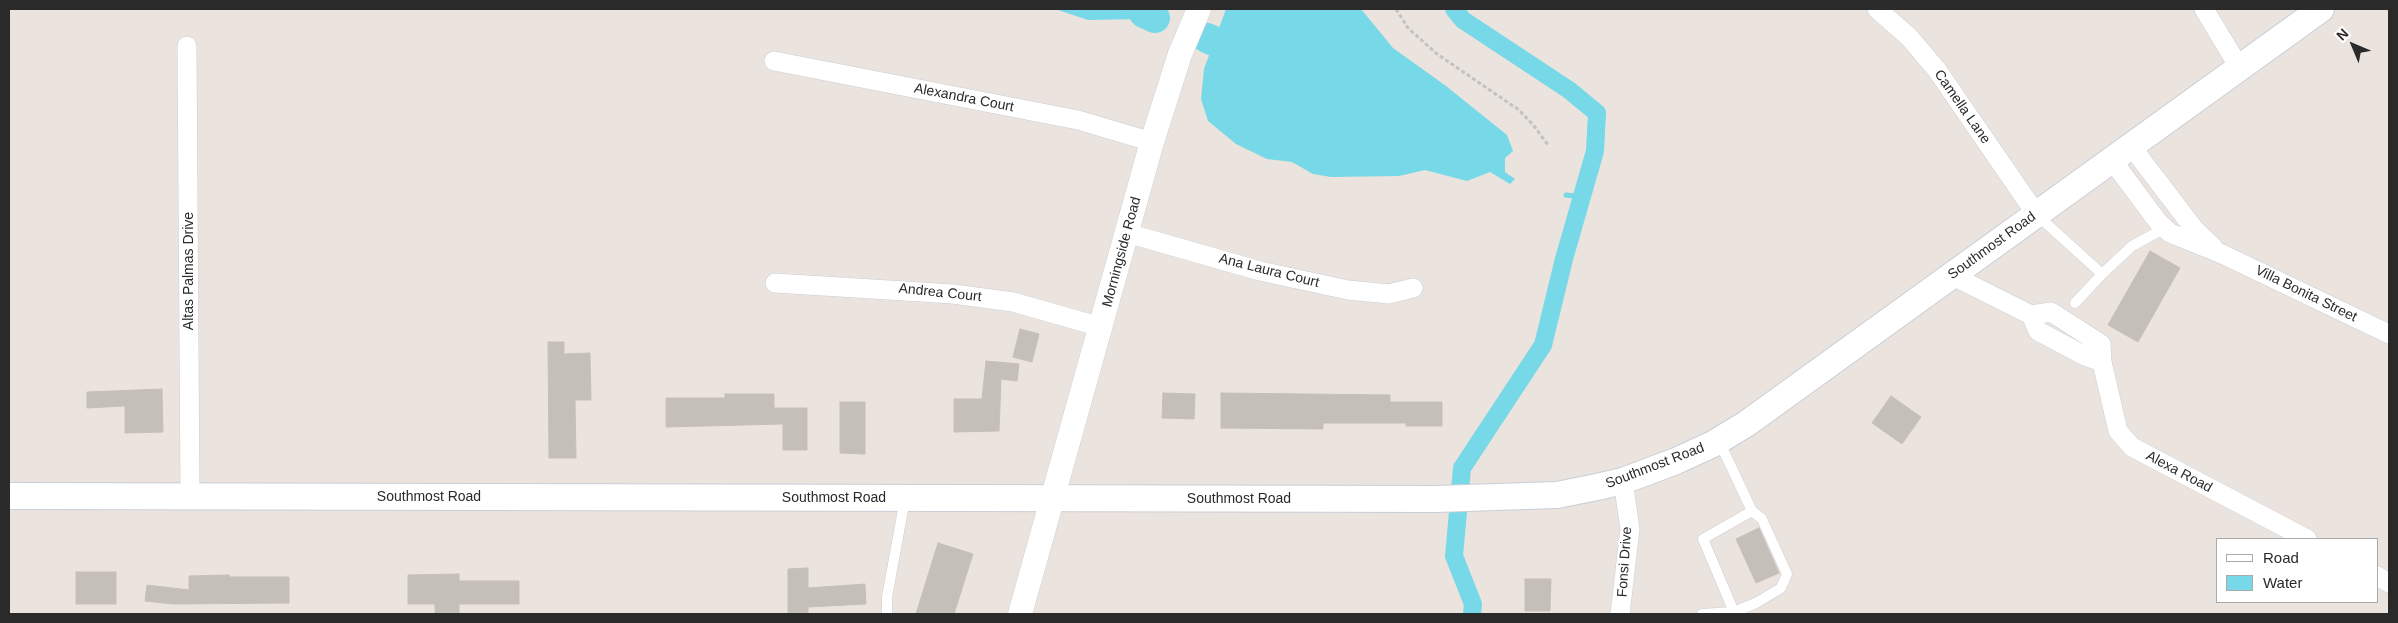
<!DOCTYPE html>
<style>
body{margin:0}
#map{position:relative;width:2398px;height:623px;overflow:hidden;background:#ebe3dd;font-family:Helvetica,sans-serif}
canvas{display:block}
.frame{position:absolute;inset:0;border:10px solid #2a2a2a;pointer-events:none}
.legend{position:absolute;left:2216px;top:538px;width:162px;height:65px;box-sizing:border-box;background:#fff;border:1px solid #aaa;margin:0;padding:6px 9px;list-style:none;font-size:15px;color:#2a2a2a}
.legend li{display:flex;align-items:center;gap:10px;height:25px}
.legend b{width:25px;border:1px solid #aaa}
.north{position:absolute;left:2328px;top:20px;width:50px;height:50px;-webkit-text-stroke:4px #fff;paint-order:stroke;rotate:315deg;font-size:14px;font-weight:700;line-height:20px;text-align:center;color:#2a2a2a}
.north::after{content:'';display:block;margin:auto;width:18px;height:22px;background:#2a2a2a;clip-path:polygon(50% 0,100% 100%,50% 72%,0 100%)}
</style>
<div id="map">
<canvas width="2398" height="623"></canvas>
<div class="frame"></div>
<ul class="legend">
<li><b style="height:6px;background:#fff"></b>Road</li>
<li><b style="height:14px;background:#77d8e7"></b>Water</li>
</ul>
<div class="north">N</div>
</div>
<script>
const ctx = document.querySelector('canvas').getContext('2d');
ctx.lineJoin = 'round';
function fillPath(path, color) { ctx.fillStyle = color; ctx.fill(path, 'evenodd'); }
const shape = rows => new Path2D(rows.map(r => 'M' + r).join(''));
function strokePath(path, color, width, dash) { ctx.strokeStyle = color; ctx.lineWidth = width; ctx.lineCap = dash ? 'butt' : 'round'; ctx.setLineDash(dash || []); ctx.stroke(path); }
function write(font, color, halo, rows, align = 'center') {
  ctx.font = font + ' Helvetica,sans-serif'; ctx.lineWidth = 4; ctx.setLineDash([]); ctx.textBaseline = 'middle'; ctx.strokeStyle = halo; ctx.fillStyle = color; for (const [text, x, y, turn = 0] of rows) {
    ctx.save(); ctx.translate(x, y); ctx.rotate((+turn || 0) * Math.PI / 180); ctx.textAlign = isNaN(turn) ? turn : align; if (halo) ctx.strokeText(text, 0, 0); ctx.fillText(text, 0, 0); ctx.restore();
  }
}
fillPath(shape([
 [1055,9,1146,9,1141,19,1088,20],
 [1226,9,1361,9,1393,48,1446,86,1507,135,1513,151,1505,158,1505,172,1515,179,1510,184,1490,172,1467,181,1425,170,1399,176,1331,177,1313,174,1292,162,1267,159,1236,144,1208,121,1201,99,1204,69]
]), '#77d8e7');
strokePath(shape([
 [1566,195,1582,197]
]), '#77d8e7', 5);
strokePath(shape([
 [1454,9,1463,20,1569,90,1597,113,1595,151,1564,259,1543,345,1462,468,1454,556,1473,604,1472,614]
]), '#77d8e7', 18);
strokePath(shape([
 [1141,9,1144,13,1155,18],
 [1207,38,1252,58]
]), '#77d8e7', 30);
const building = shape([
 [2150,251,2180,268,2138,342,2108,325,2150,251],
 [1020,329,1039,334,1032,362,1013,357,1020,329],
 [548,342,564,342,564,354,590,353,591,400,575,400,576,458,549,458,548,342],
 [986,361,1019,364,1017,381,1001,379,999,431,954,432,954,399,982,399,986,361],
 [162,389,163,432,125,433,125,406,87,408,87,392,162,389],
 [1163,393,1195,394,1194,419,1162,418,1163,393],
 [1221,393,1390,395,1390,402,1442,402,1442,426,1406,426,1406,423,1323,423,1323,429,1221,428,1221,393],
 [725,394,774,394,774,408,807,408,807,450,783,450,783,424,666,427,666,398,725,398,725,394],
 [1891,396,1921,417,1902,444,1872,423,1891,396],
 [840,402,865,402,865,454,840,453,840,402],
 [1759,528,1779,573,1756,583,1736,539,1759,528],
 [938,543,973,554,954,614,916,614,938,543],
 [808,568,808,588,865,584,866,604,808,607,808,614,788,614,788,569,808,568],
 [76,572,116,572,116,604,76,604,76,572],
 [459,574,459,581,519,581,519,604,459,604,459,614,435,614,435,604,408,604,408,575,459,574],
 [229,575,230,577,289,577,289,603,173,604,145,601,147,585,189,590,189,576,229,575],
 [1525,579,1551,579,1550,611,1525,611,1525,579]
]);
fillPath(building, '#c4bfb9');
strokePath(building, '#c7bfb7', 1);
const service = shape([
 [2037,215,2102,274,2132,246,2165,228],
 [2075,303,2102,274],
 [1734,612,1756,603,1781,588,1787,574,1762,519,1752,511],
 [887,614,887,597,905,499],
 [1702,614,1734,612,1703,539,1752,511,1719,441]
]);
const minor = shape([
 [1877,9,1909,37,1937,70,2036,214],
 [2204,9,2239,67],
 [187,46,190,496],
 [774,61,1078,120,1152,142],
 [2131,146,2195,230,2213,247],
 [2112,160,2158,222,2170,233,2222,254,2389,334],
 [1127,233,1260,271,1348,290,1389,294,1413,288],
 [1951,275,2031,315,2051,312,2101,344,2102,362,2118,431,2132,447,2307,539],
 [775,283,953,294,1013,302,1101,327],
 [2031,315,2038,331,2085,356,2102,362],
 [2377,576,2389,583],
 [1620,614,1630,529,1623,481]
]);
const tertiary = shape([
 [1020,614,1152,142,1180,54,1199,9]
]);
const secondary = shape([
 [9,496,1436,499,1557,495,1597,487,1623,481,1676,461,1713,444,1746,424,2321,9]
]);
strokePath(service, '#c9ced7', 11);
strokePath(minor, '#c9ced7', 20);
strokePath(tertiary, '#c9ced7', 25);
strokePath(secondary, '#c9ced7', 28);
strokePath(shape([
 [1396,9,1408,28,1437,54,1519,110,1534,126,1548,145]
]), '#c3c3c3', 3, [4, 2.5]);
strokePath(service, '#fff', 10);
strokePath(minor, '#fff', 19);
strokePath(tertiary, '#fff', 24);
strokePath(secondary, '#fff', 26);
write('14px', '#2a2a2a', '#fff', [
 ["Alexandra Court",964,98,11],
 ["Camella Lane",1962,107,55],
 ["Southmost Road",1992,246,-36],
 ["Morningside Road",1122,252,-75],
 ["Altas Palmas Drive",189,271,-90],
 ["Ana Laura Court",1269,271,14],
 ["Andrea Court",940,293,6],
 ["Villa Bonita Street",2306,294,26],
 ["Southmost Road",1655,466,-21],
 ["Alexa Road",2179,472,28],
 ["Southmost Road",429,497],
 ["Southmost Road",834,498],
 ["Southmost Road",1239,499],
 ["Fonsi Drive",1625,562,-86]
]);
</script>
